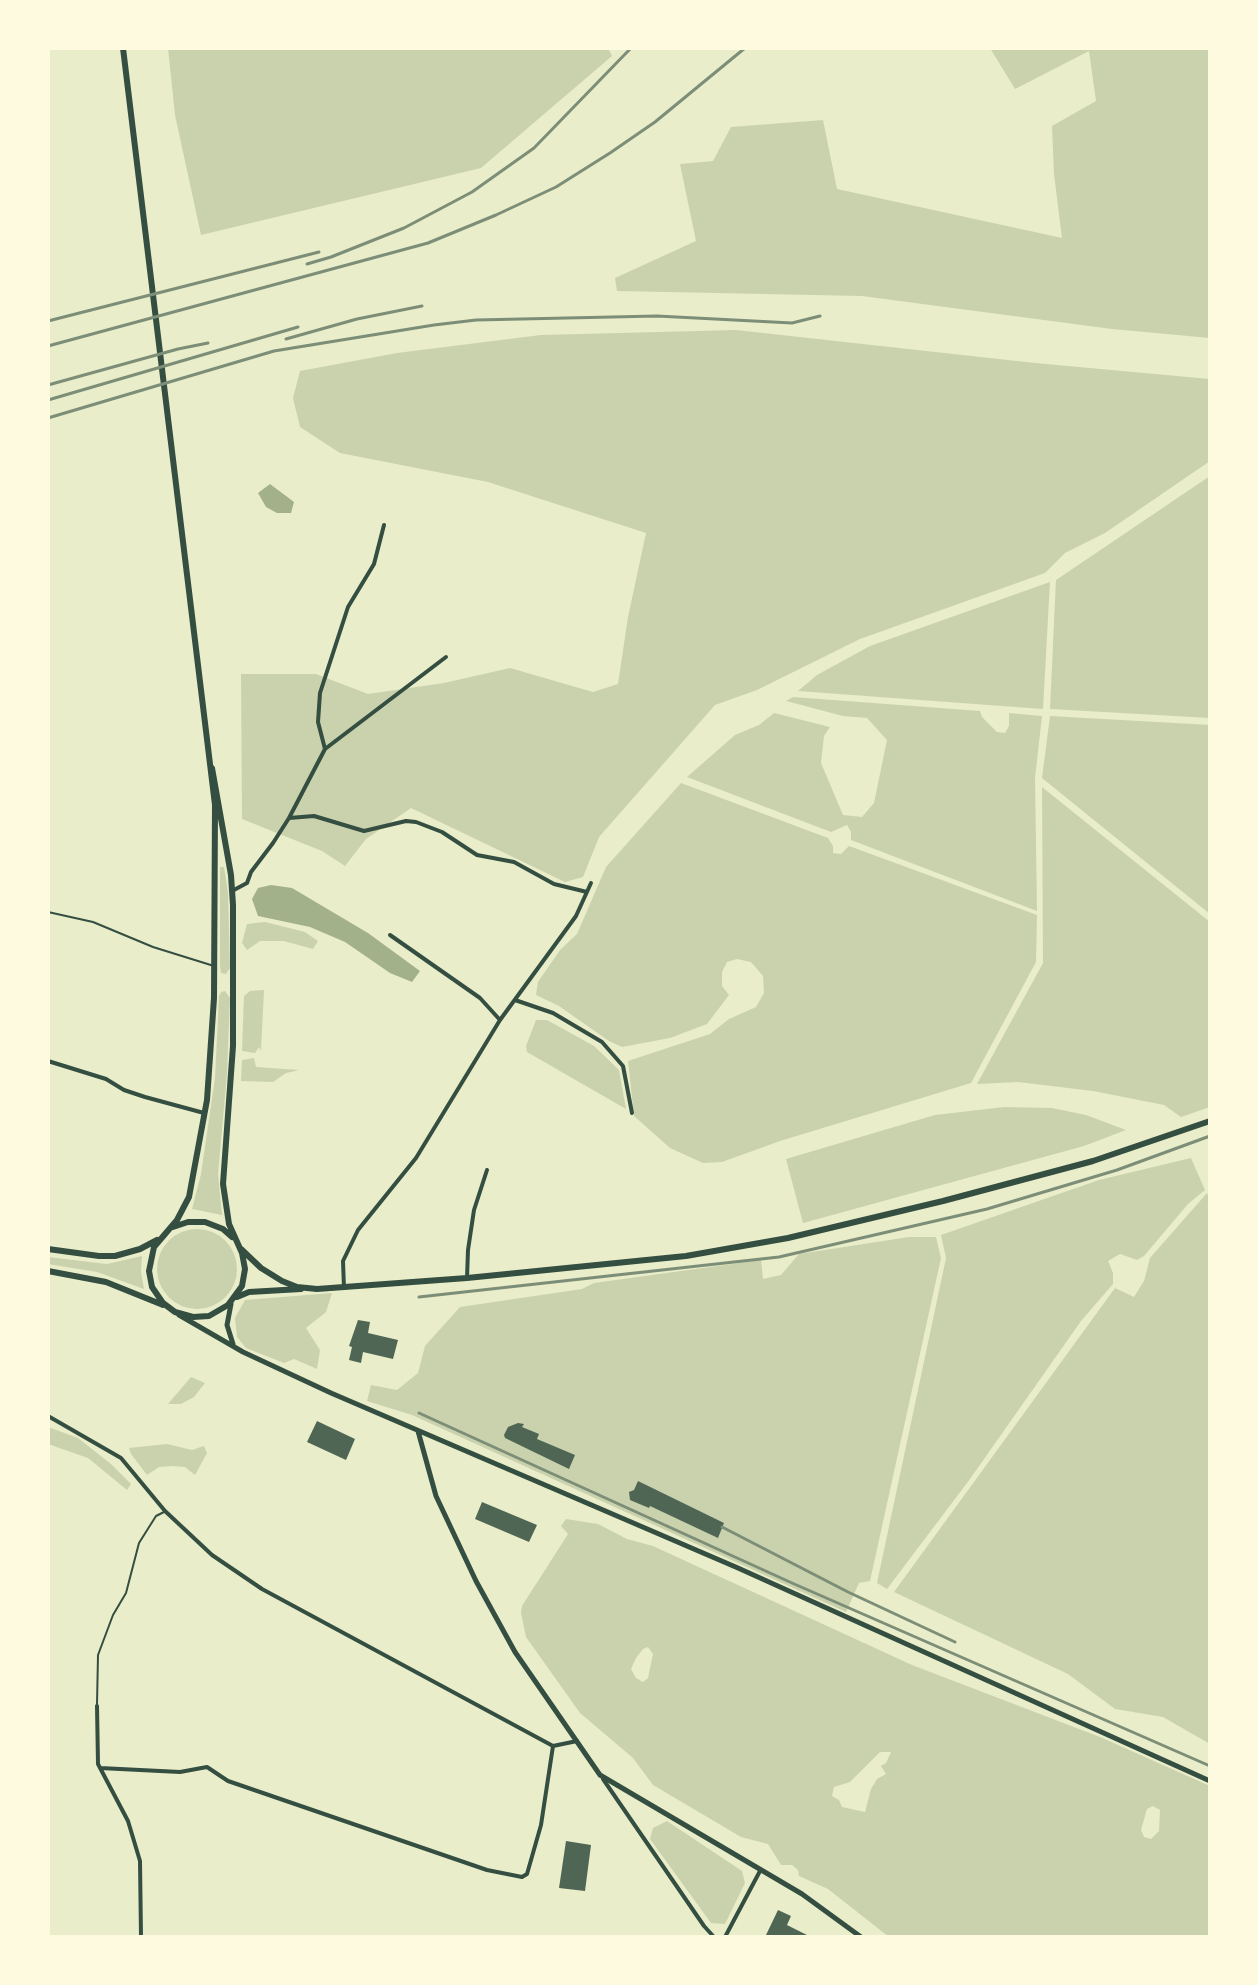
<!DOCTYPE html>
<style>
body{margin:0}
#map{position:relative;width:1258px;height:1985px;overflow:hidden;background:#e9edc9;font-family:"Sofia Sans Condensed",sans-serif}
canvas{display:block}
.frame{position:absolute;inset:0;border:50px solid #fefae0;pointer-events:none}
</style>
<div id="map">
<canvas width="1258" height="1985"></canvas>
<div class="frame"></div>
</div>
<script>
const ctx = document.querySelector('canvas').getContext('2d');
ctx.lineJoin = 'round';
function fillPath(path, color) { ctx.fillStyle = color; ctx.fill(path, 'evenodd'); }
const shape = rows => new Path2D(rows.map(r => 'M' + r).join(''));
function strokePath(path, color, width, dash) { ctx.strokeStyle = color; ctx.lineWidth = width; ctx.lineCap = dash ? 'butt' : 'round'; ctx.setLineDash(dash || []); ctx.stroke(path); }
fillPath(shape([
 [168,48,608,48,612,56,481,168,201,235,175,115],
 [990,48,1210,48,1210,338,1112,329,862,296,617,291,615,278,696,241,680,164,713,161,731,127,823,120,837,189,1062,238,1054,174,1052,126,1096,101,1089,51,1015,89],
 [736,330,1035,363,1210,379,1210,461,1105,533,1065,553,1045,573,860,639,757,690,715,705,599,837,583,877,565,882,411,808,366,839,345,866,322,851,242,819,241,674,316,674,368,694,444,683,510,668,593,692,618,684,628,617,646,533,488,482,340,453,300,427,293,398,300,371,397,353,541,335],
 [1210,476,1210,718,1050,709,1056,580],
 [1050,582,1043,709,798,691,817,675,870,646],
 [793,697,980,711,982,717,997,732,1005,733,1009,726,1009,713,1042,716,1035,778,1037,911,851,840,851,832,847,825,831,832,687,777,735,735,759,725,774,713,830,727,824,736,821,763,843,815,862,817,874,803,887,740,867,718,843,716,786,701],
 [1050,716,1210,725,1210,914,1042,778],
 [681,783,828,838,833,846,833,853,841,854,849,846,1037,915,1036,962,971,1083,780,1141,722,1162,703,1163,670,1148,634,1116,628,1061,710,1034,729,1019,756,1007,764,993,763,976,751,962,737,959,727,962,722,972,722,986,729,995,707,1024,670,1038,622,1047,609,1041,559,1006,536,995,538,982,560,950,577,934,606,867],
 [1042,787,1210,922,1210,1107,1181,1117,1164,1105,1093,1091,1018,1082,977,1084,1043,963],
 [220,867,224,867,228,892,230,968,226,974,221,973,220,966],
 [265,922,305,932,318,941,313,949,284,941,260,941,247,950,242,943,247,924],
 [264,990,261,1051,259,1047,255,1053,242,1051,244,996,250,991],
 [225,991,230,998,227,1074,218,1174,222,1215,192,1209,201,1174,215,1078,219,996,221,992],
 [536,1020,547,1020,594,1046,619,1070,626,1109,527,1052,526,1046],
 [254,1058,256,1067,299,1070,286,1073,273,1082,241,1081,242,1060],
 [1004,1107,1052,1108,1086,1115,1126,1130,1084,1146,803,1223,786,1159,935,1115],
 [1191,1158,1205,1190,1188,1204,1144,1256,1137,1260,1120,1254,1108,1261,1113,1273,1113,1284,1081,1321,970,1479,887,1589,877,1583,946,1258,941,1235,1099,1180],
 [1207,1193,1210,1201,1210,1744,1163,1717,1115,1709,1068,1674,894,1592,1115,1288,1134,1297,1144,1281,1150,1258],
 '157 1269a40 40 0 1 1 80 0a40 40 0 1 1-80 0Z',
 [909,1237,936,1237,941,1258,870,1581,859,1583,846,1612,412,1415,367,1401,371,1385,397,1390,418,1373,425,1346,460,1307,582,1289,594,1283,761,1260,763,1279,781,1275,799,1254],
 [142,1256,141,1272,144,1289,97,1272,48,1264,48,1257,107,1264],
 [332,1293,326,1312,306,1328,320,1350,317,1369,294,1359,284,1363,246,1348,237,1337,235,1318,245,1300],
 [191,1377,205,1383,194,1397,181,1404,168,1404],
 [48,1427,78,1438,111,1464,131,1484,127,1490,88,1458,48,1444],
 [167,1444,192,1450,204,1446,207,1453,195,1475,185,1467,173,1466,159,1467,147,1475,131,1454,129,1448],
 [566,1519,598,1524,627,1539,653,1546,912,1665,1100,1737,1210,1786,1210,1937,889,1937,828,1889,799,1876,798,1870,792,1865,781,1865,768,1844,741,1837,653,1785,633,1758,580,1713,526,1637,521,1613,522,1606,568,1534,561,1526],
 [648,1647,653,1654,648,1678,643,1682,636,1678,631,1669,636,1658,643,1649],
 [880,1752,891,1752,886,1763,881,1766,886,1774,877,1779,871,1789,865,1812,842,1807,839,1800,832,1796,834,1787,850,1782],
 [1153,1806,1160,1810,1159,1831,1151,1839,1144,1837,1141,1830,1147,1809],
 [667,1821,742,1871,745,1883,725,1924,711,1923,650,1839,653,1828]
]), '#cad2ad');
fillPath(shape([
 [270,484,294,502,291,513,277,513,266,507,258,493],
 [271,885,292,888,368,933,420,971,412,982,390,973,345,942,310,927,258,916,252,899,258,888]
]), '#a3b18a');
fillPath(shape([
 [358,1320,370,1322,368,1333,398,1340,393,1359,363,1352,361,1363,349,1360,352,1347,349,1346],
 [317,1421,355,1439,346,1460,307,1442],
 [518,1423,524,1424,522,1427,539,1434,537,1439,575,1455,569,1469,505,1438,504,1435,508,1427],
 [638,1481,724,1523,718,1538,650,1506,649,1508,630,1500,629,1492,634,1490],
 [482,1502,537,1525,529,1542,475,1519],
 [566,1841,591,1845,585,1891,559,1888],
 [778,1910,791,1916,787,1925,811,1937,766,1935]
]), '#4f6655');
strokePath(shape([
 [48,912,93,922,153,947,214,966],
 [97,1704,98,1655,113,1615,126,1593,139,1543,156,1516,164,1512]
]), '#344e41', 2);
strokePath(shape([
 [325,749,446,657],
 [289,818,314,816,364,831,406,821,416,822,442,832,477,855,514,862,554,884,587,892],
 [232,891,247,883,251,872,273,843,289,818,325,749,318,722,320,693,348,607,374,564,384,525],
 [390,935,480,998,500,1020],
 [515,1000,553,1013,602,1042,623,1066,632,1113],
 [48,1061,106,1079,124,1090,145,1097,204,1113],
 [467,1278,468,1250,474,1210,487,1170],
 [344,1288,343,1261,358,1230,416,1158,500,1020,576,916,591,883],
 [48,1416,121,1458,165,1511,212,1555,262,1589,553,1746,577,1741],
 [97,1706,98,1764,128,1821,140,1861,141,1937],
 [100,1768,180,1772,207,1767,228,1781,487,1870,522,1877,527,1874,541,1825,553,1746],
 [603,1779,704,1926,714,1937],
 [725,1937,760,1871]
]), '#344e41', 4);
strokePath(shape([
 [231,1304,227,1325,233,1344],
 [179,1315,243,1352,331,1393,738,1568,1210,1781],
 [418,1431,436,1496,476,1581,515,1652,600,1775,802,1894,861,1937]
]), '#344e41', 5);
strokePath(shape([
 [123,48,215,805,214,998,207,1100,189,1197,177,1220,154,1247,149,1271,152,1287,163,1303,175,1312,193,1317,209,1316,228,1305,242,1286,245,1269,242,1253,229,1224,223,1184,233,1046,233,905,231,875,212,768],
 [173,1227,188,1222,205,1222,223,1229,232,1237],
 [48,1249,99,1256,115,1256,140,1249,157,1240],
 [241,1249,261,1268,282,1281,297,1287,317,1289,467,1278,686,1256,788,1238,943,1201,1093,1161,1210,1121],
 [48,1271,106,1282,163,1305],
 [237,1297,249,1292,301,1289]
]), '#344e41', 6);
strokePath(shape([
 [307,264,331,257,404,228,472,192,534,148,631,48],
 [48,321,319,252],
 [286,339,357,319,422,306],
 [48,346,428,243,496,215,556,187,610,153,655,122,745,48],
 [48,385,178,349,208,343],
 [48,400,298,327],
 [48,418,274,351,434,325,476,320,657,316,792,323,820,316],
 [419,1297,779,1257,987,1209,1117,1170,1210,1136],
 [419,1413,792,1583,1210,1766],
 [722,1527,848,1592,955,1642]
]), '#7c8e77', 3);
</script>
